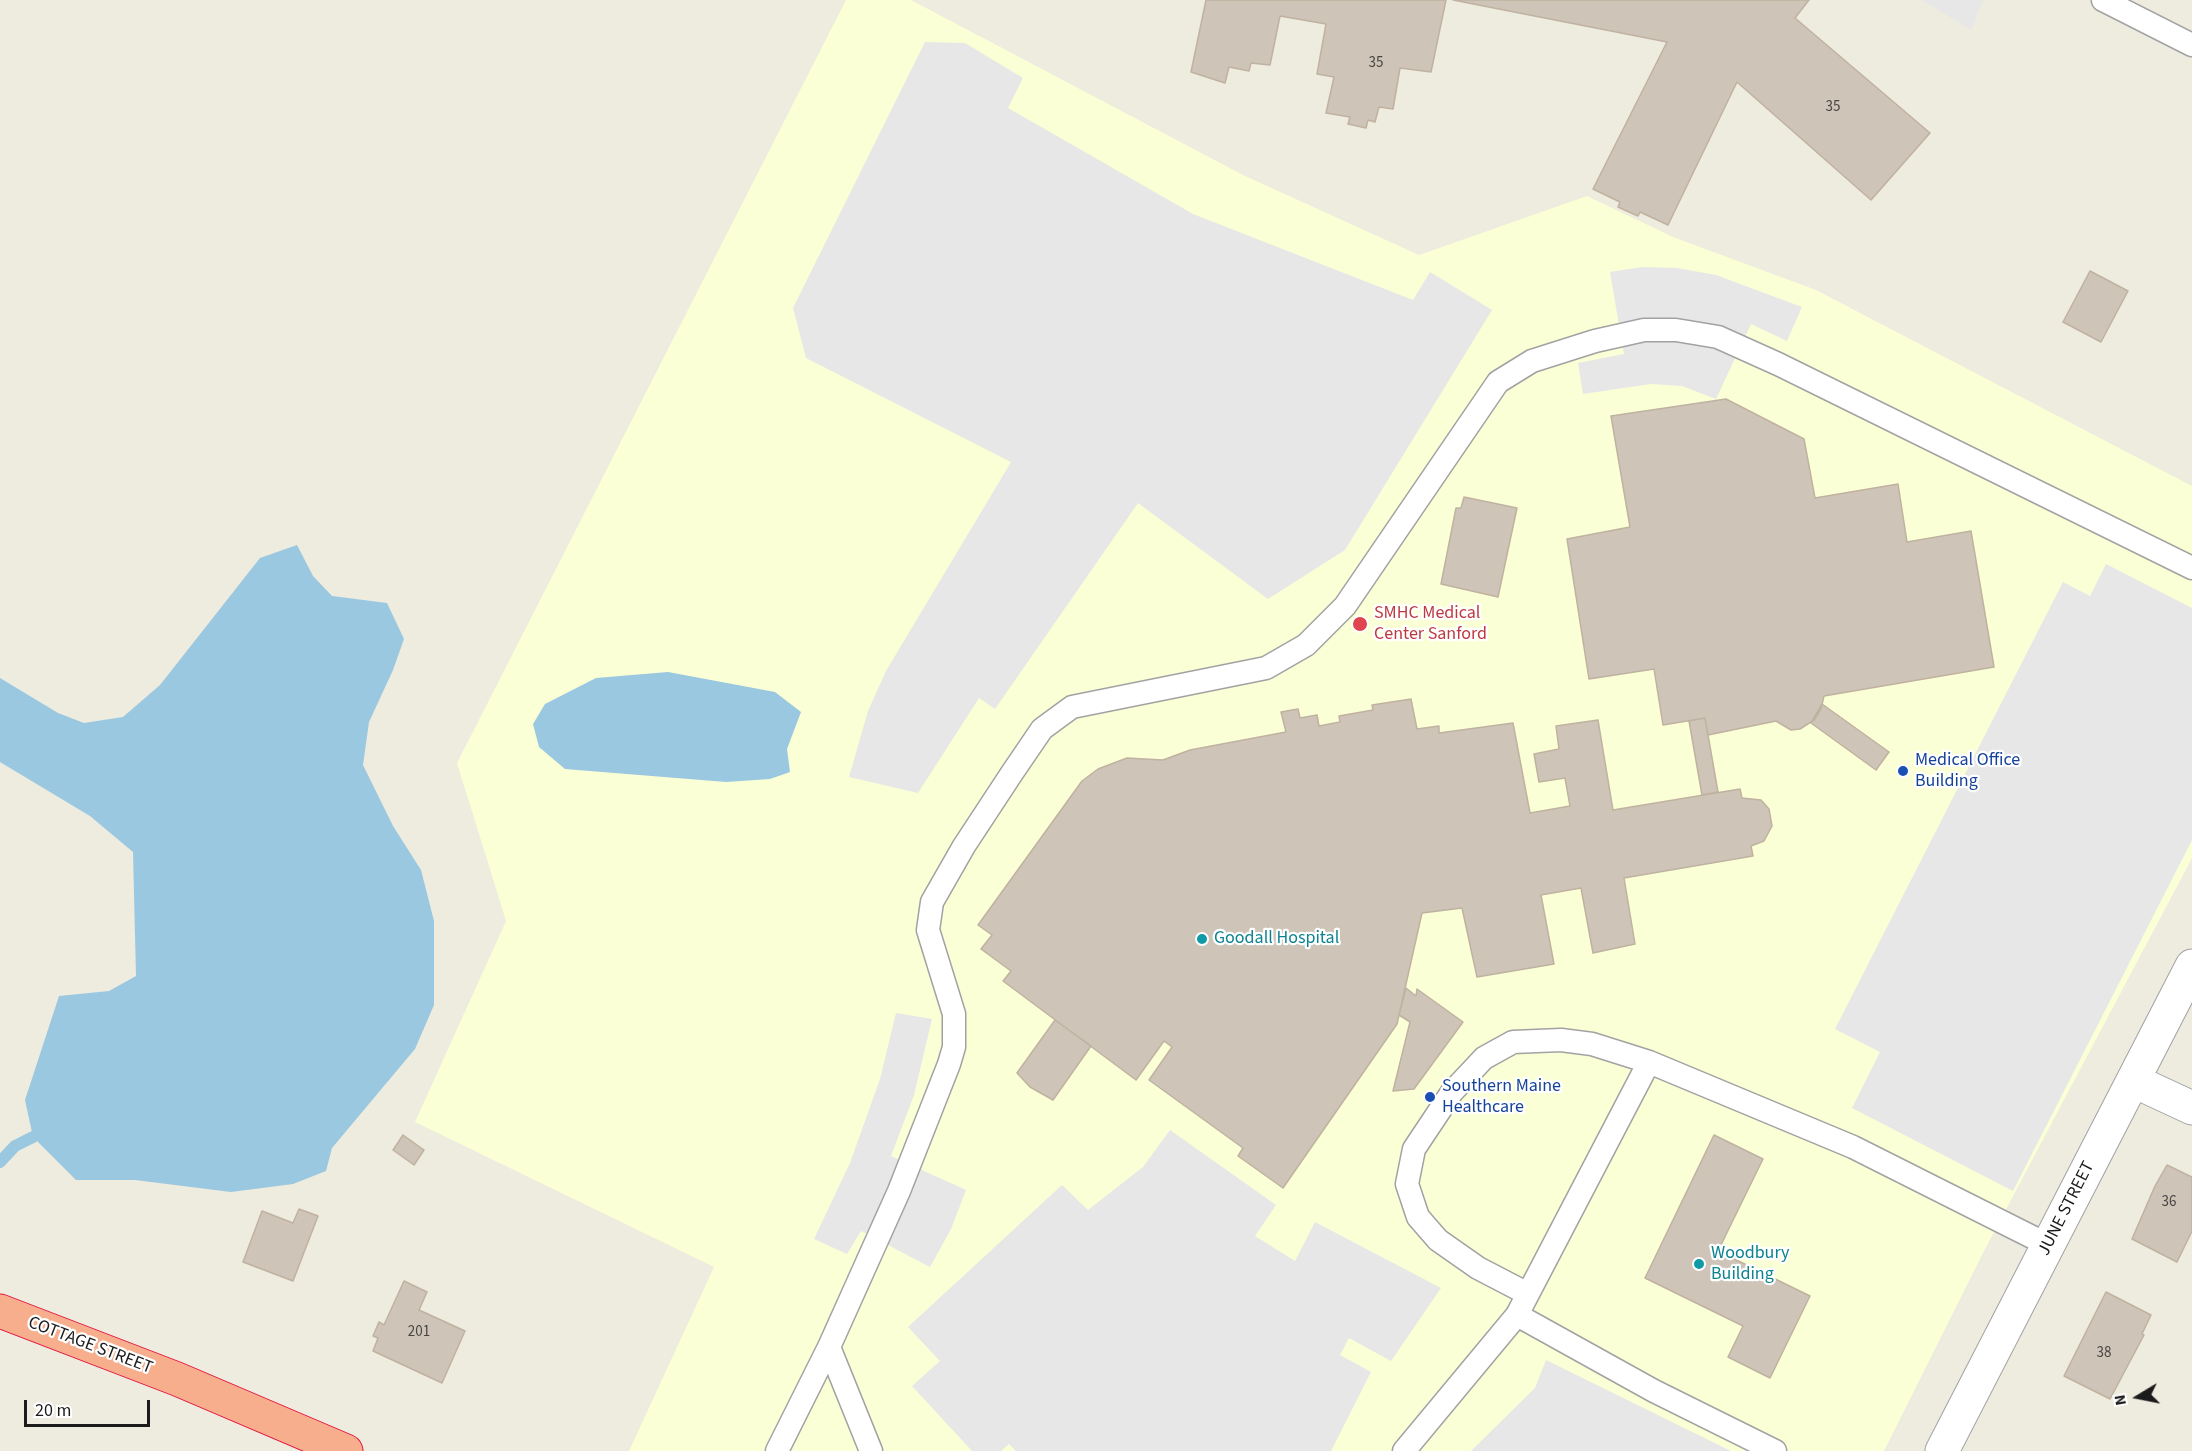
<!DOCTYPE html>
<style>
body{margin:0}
#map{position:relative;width:2192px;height:1451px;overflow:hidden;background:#eeebdf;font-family:"Source Sans 3",sans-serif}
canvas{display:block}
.north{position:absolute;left:2108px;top:1367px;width:60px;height:60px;-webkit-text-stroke:4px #fff;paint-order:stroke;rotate:260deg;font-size:16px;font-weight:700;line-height:24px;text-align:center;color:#1b1b1b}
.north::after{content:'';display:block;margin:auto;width:21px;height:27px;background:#1b1b1b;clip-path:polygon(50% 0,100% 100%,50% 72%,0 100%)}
.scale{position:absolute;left:24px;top:1400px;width:126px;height:27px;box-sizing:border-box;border:3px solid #1b1b1b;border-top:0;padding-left:8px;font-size:18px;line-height:21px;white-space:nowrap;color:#1b1b1b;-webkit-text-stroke:4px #fff;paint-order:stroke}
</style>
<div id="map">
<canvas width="2192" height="1451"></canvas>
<div class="north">N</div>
<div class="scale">20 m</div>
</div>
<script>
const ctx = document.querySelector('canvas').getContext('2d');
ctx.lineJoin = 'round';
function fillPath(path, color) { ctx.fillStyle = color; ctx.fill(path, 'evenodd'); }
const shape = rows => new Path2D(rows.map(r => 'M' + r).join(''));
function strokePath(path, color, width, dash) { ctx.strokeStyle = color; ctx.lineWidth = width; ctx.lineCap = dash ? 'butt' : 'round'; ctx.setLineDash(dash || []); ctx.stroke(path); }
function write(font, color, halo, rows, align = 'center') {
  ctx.font = font + ' "Source Sans 3",sans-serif'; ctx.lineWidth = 4.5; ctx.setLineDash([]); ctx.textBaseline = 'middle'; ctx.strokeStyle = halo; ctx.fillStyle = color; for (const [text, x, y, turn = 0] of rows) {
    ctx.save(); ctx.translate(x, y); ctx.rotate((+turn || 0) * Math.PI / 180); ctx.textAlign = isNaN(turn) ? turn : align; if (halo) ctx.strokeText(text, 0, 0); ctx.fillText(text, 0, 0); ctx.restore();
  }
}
fillPath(shape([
 [846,0,911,0,1243,175,1419,255,1587,196,1673,237,1816,290,2192,486,2192,858,1984,1251,1884,1451,629,1451,714,1267,415,1122,506,921,457,763]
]), '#faffd6');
fillPath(shape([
 [1922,0,1983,0,1971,30],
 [925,42,965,43,1023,78,1008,108,1193,214,1413,300,1430,272,1492,310,1345,550,1268,599,1138,503,995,709,979,698,918,793,849,777,868,711,886,671,1011,462,806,358,793,308],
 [1642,267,1677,268,1716,275,1802,307,1787,341,1751,324,1716,399,1682,386,1651,384,1583,394,1578,363,1624,354,1610,272],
 [2106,564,2192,608,2192,840,2013,1191,1852,1108,1880,1052,1835,1029,2063,582,2090,596],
 [896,1013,932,1019,914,1095,891,1156,966,1190,951,1229,930,1267,861,1231,847,1254,814,1239,850,1163,880,1079],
 [1170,1130,1276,1205,1255,1236,1295,1261,1315,1222,1441,1288,1391,1361,1349,1338,1340,1355,1371,1372,1331,1451,1016,1451,1009,1444,1001,1451,972,1451,912,1386,940,1361,908,1327,1062,1185,1088,1210,1143,1167],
 [1546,1360,1731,1451,1471,1451,1535,1388]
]), '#e7e7e7');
fillPath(shape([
 [297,545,313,576,332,596,387,603,404,639,393,670,369,722,363,765,393,826,421,870,434,921,434,1005,415,1049,332,1148,326,1171,293,1184,231,1192,135,1180,76,1180,33,1137,25,1100,59,996,109,991,136,976,133,852,90,816,0,762,0,678,58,713,84,723,123,717,160,685,260,558],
 [668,672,775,692,801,712,787,749,790,772,770,779,726,782,565,769,539,747,533,724,545,704,596,678]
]), '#9ac8e0');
strokePath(shape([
 [0,1162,15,1146,33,1137]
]), '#9ac8e0', 12);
const building = shape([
 [1206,0,1446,0,1431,72,1400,68,1393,109,1379,107,1375,122,1368,120,1366,128,1348,124,1350,117,1326,113,1334,77,1317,74,1326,24,1280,16,1270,65,1251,63,1249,71,1229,67,1225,83,1191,72,1206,0],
 [1453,0,1809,0,1795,18,1930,133,1871,200,1737,82,1668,225,1640,212,1638,216,1618,207,1620,202,1593,189,1667,42,1453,0],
 [2090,271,2128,291,2101,342,2063,322,2090,271],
 [1726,399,1804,439,1815,498,1898,484,1907,542,1971,531,1994,667,1824,696,1821,709,1814,720,1800,729,1791,730,1776,721,1708,735,1705,718,1663,725,1654,669,1589,679,1567,539,1630,527,1611,416,1726,399],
 [1464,497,1517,508,1498,597,1441,584,1456,508,1461,508,1464,497],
 [1411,699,1417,729,1439,726,1439,733,1513,723,1530,813,1570,806,1565,778,1539,782,1534,754,1559,749,1556,726,1598,720,1613,810,1740,789,1742,798,1761,800,1769,809,1772,826,1764,841,1751,846,1753,856,1624,878,1635,944,1593,953,1581,888,1541,895,1554,964,1477,977,1462,908,1422,913,1397,1024,1283,1188,1238,1156,1243,1148,1149,1080,1172,1047,1164,1041,1136,1080,1003,981,1011,971,981,949,992,935,978,925,1082,781,1098,769,1127,758,1163,760,1190,750,1286,732,1281,712,1298,709,1300,718,1317,715,1319,726,1340,722,1339,716,1373,710,1372,705,1411,699],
 [1822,704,1889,752,1876,770,1811,723,1822,704],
 [1705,718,1718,792,1702,795,1689,721,1705,718],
 [1406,988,1416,996,1417,989,1463,1022,1414,1089,1393,1091,1410,1022,1399,1015,1406,988],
 [1055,1020,1091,1046,1053,1100,1030,1087,1017,1073,1055,1020],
 [403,1135,424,1150,414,1165,393,1150,403,1135],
 [1714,1135,1763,1159,1718,1251,1810,1296,1770,1378,1728,1357,1743,1326,1645,1278,1714,1135],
 [2167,1165,2192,1177,2192,1231,2177,1262,2132,1239,2155,1186,2167,1165],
 [299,1209,318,1216,293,1281,243,1262,262,1211,293,1223,299,1209],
 [404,1281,427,1292,419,1310,465,1331,442,1383,373,1351,378,1338,373,1336,379,1322,384,1325,404,1281],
 [2106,1292,2151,1315,2142,1334,2144,1335,2110,1399,2064,1376,2106,1292]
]);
fillPath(building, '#cec4b8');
strokePath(building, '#c0b2a0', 1.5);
const service = shape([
 [2103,0,2192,45],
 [1528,1294,1478,1268,1438,1240,1418,1217,1407,1184,1414,1149,1452,1092,1484,1058,1513,1042,1561,1040,1592,1044,1649,1062,1853,1147,2048,1245],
 [1517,1315,1654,1391,1775,1451],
 [829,1347,871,1451],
 [777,1451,829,1347,899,1191,949,1064,954,1047,954,1014,928,930,932,902,964,846,1012,773,1042,729,1072,707,1266,668,1306,645,1345,606,1498,382,1532,361,1595,341,1644,330,1676,330,1718,337,1778,364,2192,568],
 [1404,1451,1517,1315,1649,1062]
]);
const minor = shape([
 [2134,1081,2192,1108],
 [1942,1451,2192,966]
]);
const trunk = shape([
 [0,1311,177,1379,346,1451]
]);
strokePath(service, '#a2a2a2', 25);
strokePath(minor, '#a2a2a2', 35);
strokePath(trunk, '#e31441', 35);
strokePath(service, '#fff', 22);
strokePath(minor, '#fff', 33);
strokePath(trunk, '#f6ae8c', 33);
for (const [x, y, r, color] of [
 [1360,624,8,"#e0444e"],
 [1903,771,6,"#1a4fb4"],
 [1202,939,6,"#0f9aa8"],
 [1430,1097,6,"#1a4fb4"],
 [1699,1264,6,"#0f9aa8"]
]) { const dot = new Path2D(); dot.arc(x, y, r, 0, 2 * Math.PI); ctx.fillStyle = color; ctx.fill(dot); strokePath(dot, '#fff', 2); }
write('15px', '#484542', null, [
 ["35",1376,64],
 ["35",1833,108],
 ["36",2169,1203],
 ["201",419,1333],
 ["38",2104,1354]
]);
write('18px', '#be3a42', '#fff', [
 ["SMHC Medical",1374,614],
 ["Center Sanford",1374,635]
], 'left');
write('18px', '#164399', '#fff', [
 ["Medical Office",1915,761],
 ["Building",1915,782],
 ["Southern Maine",1442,1087],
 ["Healthcare",1442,1108]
], 'left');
write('18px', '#0d838f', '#fff', [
 ["Goodall Hospital",1214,939],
 ["Woodbury",1711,1254],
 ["Building",1711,1275]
], 'left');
write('18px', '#1b1b1b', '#fff', [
 ["JUNE STREET",2067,1209,-63],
 ["COTTAGE STREET",90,1346,21]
]);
</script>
